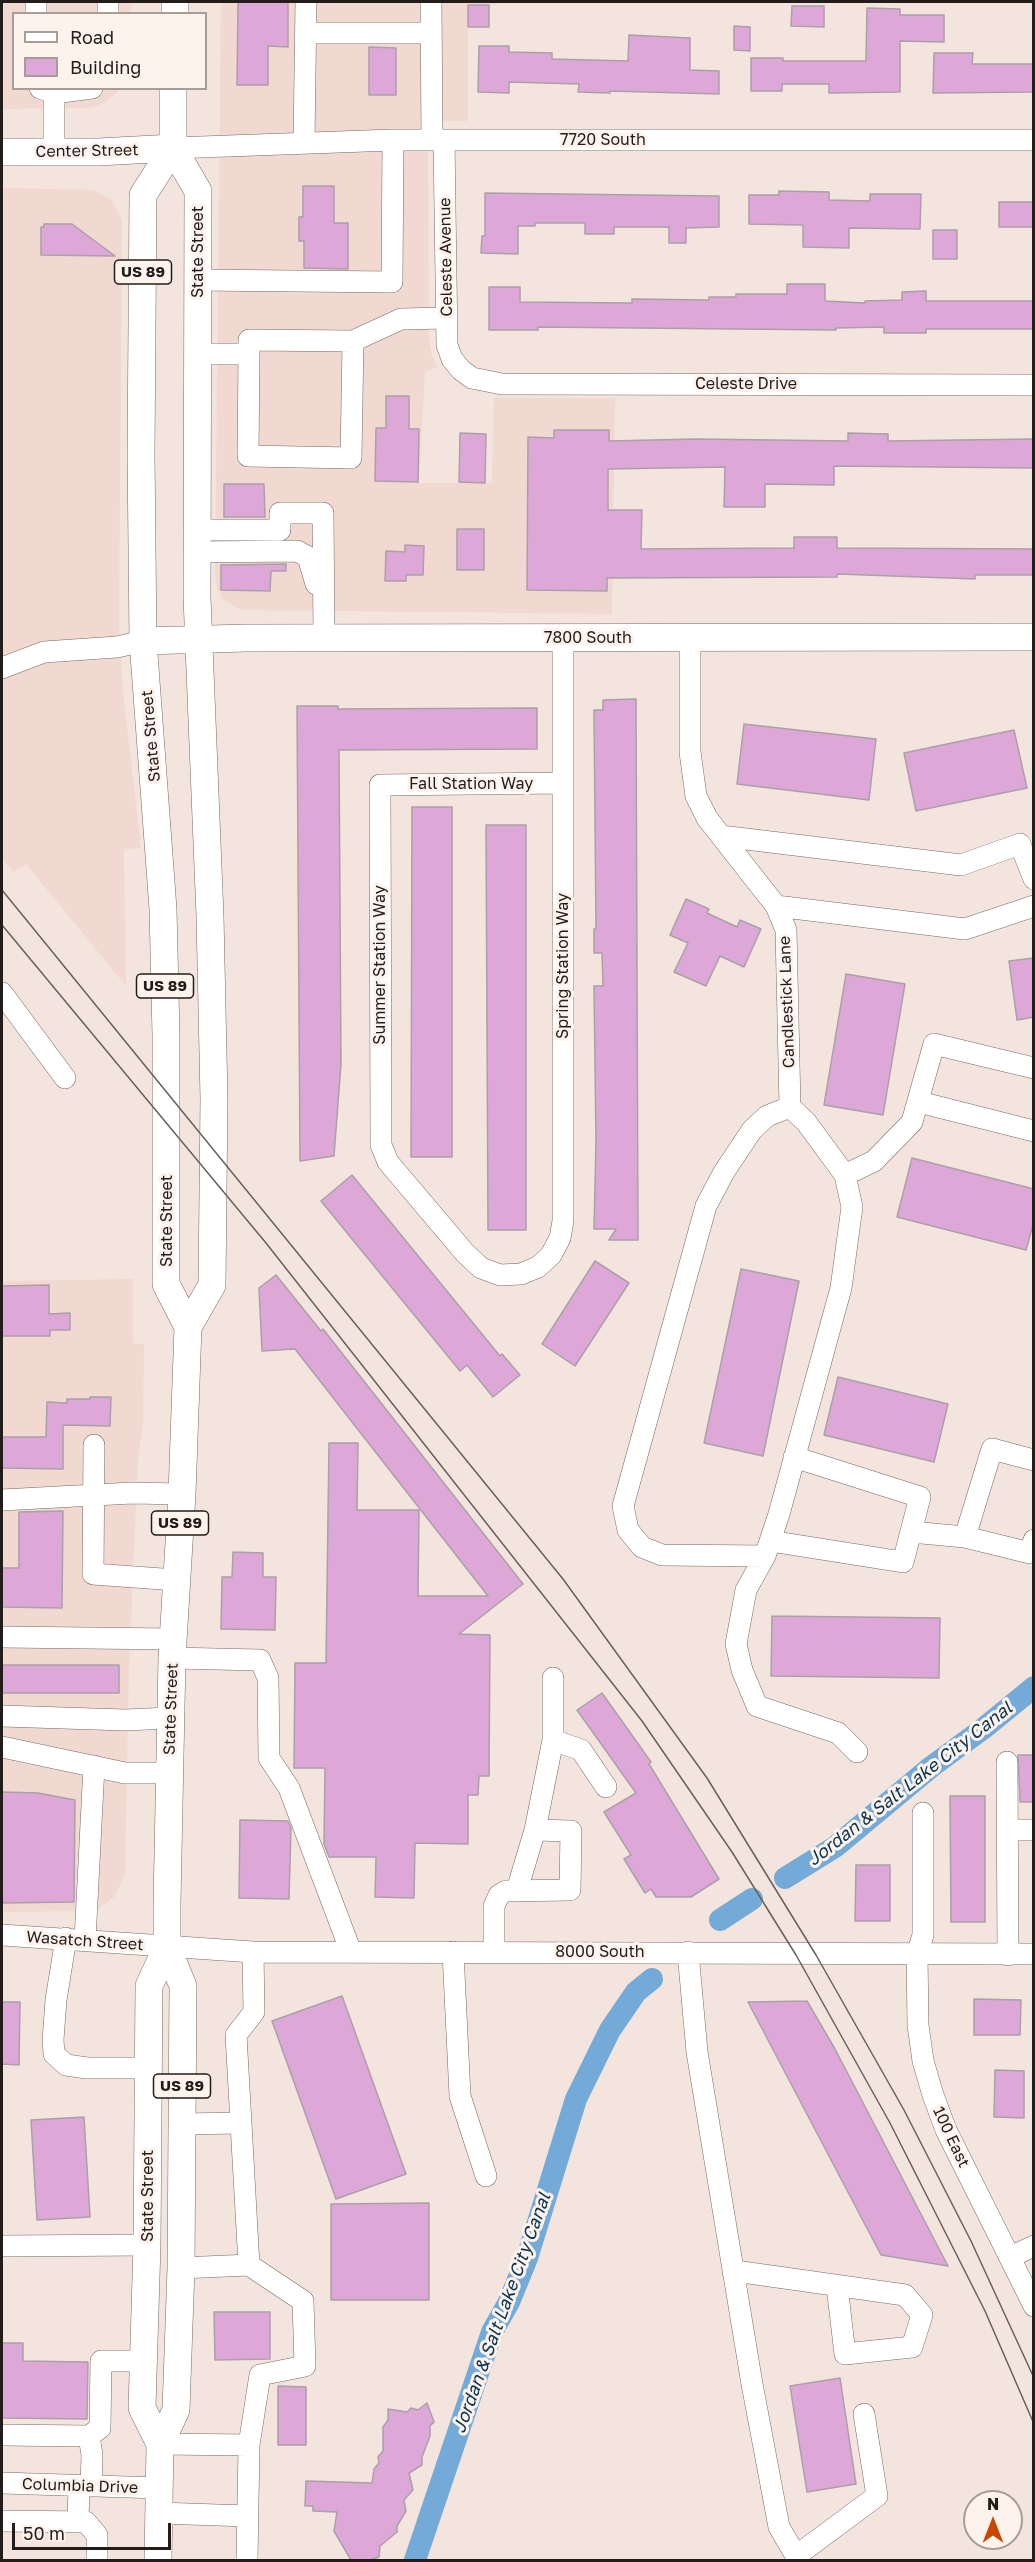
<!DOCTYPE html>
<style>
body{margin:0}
#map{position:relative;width:1035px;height:2562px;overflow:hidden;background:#f3e5dd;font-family:"Golos Text",sans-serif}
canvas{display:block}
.frame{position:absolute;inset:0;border:3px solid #221c1a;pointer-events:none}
.legend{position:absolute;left:12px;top:12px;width:195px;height:78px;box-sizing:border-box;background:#fef3ec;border:2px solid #a69d98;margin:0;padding:8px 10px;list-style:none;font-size:18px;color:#221c1a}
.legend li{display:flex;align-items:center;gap:12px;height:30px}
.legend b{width:30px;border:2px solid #a69d98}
.north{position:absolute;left:963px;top:2490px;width:60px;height:60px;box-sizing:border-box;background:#fef3ec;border:2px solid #a69d98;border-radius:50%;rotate:0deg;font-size:16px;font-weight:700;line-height:24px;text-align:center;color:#221c1a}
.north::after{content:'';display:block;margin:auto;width:21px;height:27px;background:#cb4600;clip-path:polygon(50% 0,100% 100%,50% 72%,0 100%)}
.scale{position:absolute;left:12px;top:2523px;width:159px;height:27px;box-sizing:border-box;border:3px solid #221c1a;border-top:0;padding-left:8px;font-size:18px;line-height:21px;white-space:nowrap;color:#221c1a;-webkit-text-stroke:4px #fef3ec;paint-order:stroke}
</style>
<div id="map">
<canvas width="1035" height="2562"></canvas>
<div class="frame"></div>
<ul class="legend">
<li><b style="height:8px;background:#fff"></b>Road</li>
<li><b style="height:16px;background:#dda8d7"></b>Building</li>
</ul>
<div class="north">N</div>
<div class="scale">50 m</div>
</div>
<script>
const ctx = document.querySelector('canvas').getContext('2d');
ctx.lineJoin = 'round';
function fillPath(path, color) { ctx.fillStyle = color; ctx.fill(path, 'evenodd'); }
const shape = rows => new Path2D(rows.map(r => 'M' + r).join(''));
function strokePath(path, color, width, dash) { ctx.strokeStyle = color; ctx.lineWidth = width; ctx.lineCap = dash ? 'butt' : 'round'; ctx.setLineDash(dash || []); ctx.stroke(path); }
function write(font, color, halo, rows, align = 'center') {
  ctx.font = font + ' "Golos Text",sans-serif'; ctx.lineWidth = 6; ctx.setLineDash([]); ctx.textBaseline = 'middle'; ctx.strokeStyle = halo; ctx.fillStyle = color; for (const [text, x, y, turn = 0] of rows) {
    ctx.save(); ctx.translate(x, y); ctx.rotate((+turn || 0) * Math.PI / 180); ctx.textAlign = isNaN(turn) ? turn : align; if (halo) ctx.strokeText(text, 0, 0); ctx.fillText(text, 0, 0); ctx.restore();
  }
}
fillPath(shape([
 [2,2,132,2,131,13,14,14,14,88,120,89,115,94,102,104,88,108,2,109],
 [221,2,496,2,496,5,468,5,468,121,428,121,429,340,432,355,438,367,425,372,419,483,492,483,494,398,615,398,612,614,248,610,239,609,224,600,217,589,215,576],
 [2,188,94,190,112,200,122,220,119,624,123,692,141,848,124,849,126,986,26,864,13,872,2,858],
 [133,1279,133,1343,144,1344,143,1423,138,1460,129,1664,125,1875,114,1897,94,1911,2,1912,2,1281]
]), '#f1d8d0');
strokePath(shape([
 [785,1878,835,1847,931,1767,984,1728,1034,1687],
 [720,1920,752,1899],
 [415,2560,492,2332,509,2302,527,2258,576,2099,610,2030,636,1992,652,1979]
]), '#73aad7', 22);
const building = shape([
 [238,2,288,2,288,47,268,46,268,85,237,85,238,2],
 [468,5,489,5,489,27,468,27,468,5],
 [792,6,824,6,824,27,791,26,792,6],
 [867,8,900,9,900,15,944,15,944,42,900,41,900,92,829,93,829,84,782,84,782,91,751,91,751,58,783,58,783,61,866,61,867,8],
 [734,26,750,27,750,51,734,50,734,26],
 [629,35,690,38,690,70,719,71,719,94,610,91,610,93,578,92,579,84,509,82,509,93,478,92,479,46,509,46,509,52,552,53,552,59,628,61,629,35],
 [369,47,396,48,396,95,369,95,369,47],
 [934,53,973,53,972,64,1034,64,1034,92,933,93,934,53],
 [303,186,334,186,334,223,348,223,348,269,304,268,304,241,299,241,299,217,303,217,303,186],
 [779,191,829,192,829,200,870,201,870,194,921,194,920,229,849,228,849,248,803,247,803,225,749,224,749,195,779,195,779,191],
 [485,193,719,196,719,227,686,228,686,243,669,243,669,227,614,227,614,234,585,234,585,223,535,223,535,226,518,226,518,254,481,253,482,236,485,236,485,193],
 [999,202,1034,202,1034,227,999,227,999,202],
 [44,224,72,224,115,256,41,255,41,227,44,227,44,224],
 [933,230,957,230,957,259,933,259,933,230],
 [787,284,825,284,825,301,865,303,865,301,902,300,902,292,926,291,926,301,1034,301,1034,329,926,329,926,333,884,333,884,327,836,328,836,330,538,327,538,330,489,330,489,287,520,287,520,302,632,303,632,299,709,300,709,297,736,297,736,294,787,294,787,284],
 [386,396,409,396,409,429,419,429,418,482,375,481,376,428,386,428,386,396],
 [554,430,609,430,609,441,697,439,848,441,848,433,888,434,888,441,1034,439,1034,468,834,466,834,485,765,484,765,507,724,507,725,467,608,469,608,510,642,510,641,549,794,548,794,537,837,537,837,548,1034,549,1034,575,975,575,975,579,837,574,837,577,607,578,607,591,527,590,528,437,554,438,554,430],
 [460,433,486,434,485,483,459,482,460,433],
 [224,484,264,484,265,517,224,517,224,484],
 [457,529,484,529,484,570,457,570,457,529],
 [405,545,424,546,423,575,406,575,406,581,385,581,386,551,405,552,405,545],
 [286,564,286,571,271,571,270,591,221,590,221,565,286,564],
 [636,699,638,1240,609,1240,616,1229,594,1229,596,1142,594,986,603,986,602,953,594,953,594,929,596,929,594,710,603,710,603,700,636,699],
 [297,706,338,706,338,709,537,708,537,749,339,750,341,1064,334,1156,300,1161,297,706],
 [744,724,876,739,869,800,737,784,744,724],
 [1014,730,1027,788,916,811,904,753,1014,730],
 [412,807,452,807,452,1157,411,1157,412,807],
 [486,825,526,825,526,1230,488,1230,486,825],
 [686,899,709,909,707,913,737,927,740,920,761,929,744,967,720,956,706,986,674,972,688,943,670,935,686,899],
 [1034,958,1034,1017,1017,1020,1009,961,1034,958],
 [846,974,905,984,883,1115,824,1105,846,974],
 [912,1158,1034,1189,1034,1221,1026,1250,897,1217,912,1158],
 [352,1175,500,1356,502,1354,520,1375,493,1397,467,1365,460,1371,321,1201,352,1175],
 [595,1261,629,1283,575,1366,542,1344,595,1261],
 [741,1269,799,1281,763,1456,704,1443,741,1269],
 [276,1275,321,1331,323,1329,523,1584,459,1634,490,1635,489,1776,479,1776,478,1795,468,1795,468,1844,415,1843,414,1898,375,1897,376,1857,329,1857,324,1844,325,1768,294,1768,295,1663,326,1663,329,1443,358,1443,357,1510,419,1510,418,1596,488,1596,295,1349,262,1351,259,1288,276,1275],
 [49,1285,49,1314,70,1313,70,1330,50,1330,50,1336,2,1336,2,1286,49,1285],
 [838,1377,948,1404,934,1462,824,1435,838,1377],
 [90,1397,111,1397,110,1426,63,1425,63,1469,2,1468,2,1437,46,1437,47,1402,67,1403,67,1399,90,1399,90,1397],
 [63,1511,62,1608,2,1607,2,1568,19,1568,19,1512,63,1511],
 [233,1552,263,1553,263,1577,276,1577,275,1630,221,1629,222,1577,232,1577,233,1552],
 [772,1616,940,1618,939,1678,771,1676,772,1616],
 [2,1665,119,1665,119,1693,2,1693,2,1665],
 [602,1693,651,1762,649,1764,719,1879,691,1897,656,1897,651,1889,645,1893,624,1859,631,1855,604,1812,636,1793,577,1710,602,1693],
 [1018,1755,1034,1755,1034,1802,1020,1802,1018,1755],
 [2,1792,38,1793,75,1800,74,1902,2,1903,2,1792],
 [950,1796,985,1796,985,1922,951,1922,950,1796],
 [240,1820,288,1821,291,1828,289,1899,239,1898,240,1820],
 [856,1865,890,1865,890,1921,855,1921,856,1865],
 [342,1996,406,2174,336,2199,272,2021,342,1996],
 [974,1999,1021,2000,1020,2035,974,2035,974,1999],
 [807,2001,835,2049,948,2266,881,2255,748,2002,807,2001],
 [2,2002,20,2002,19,2065,2,2064,2,2002],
 [995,2070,1024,2071,1024,2118,994,2117,995,2070],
 [84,2117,90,2217,37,2220,31,2120,84,2117],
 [429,2203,429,2300,331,2300,331,2204,429,2203],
 [214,2312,270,2312,270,2359,215,2360,214,2312],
 [2,2343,23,2343,23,2361,88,2362,87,2419,2,2418,2,2343],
 [840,2378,856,2484,807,2492,790,2386,840,2378],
 [278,2386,306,2387,306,2445,278,2445,278,2386],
 [427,2403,434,2422,430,2426,430,2436,422,2457,422,2465,409,2473,413,2490,404,2500,406,2511,397,2526,397,2532,380,2546,379,2557,370,2560,351,2560,334,2531,337,2512,313,2511,313,2506,305,2506,306,2481,372,2483,374,2469,379,2463,378,2457,383,2451,383,2427,388,2420,388,2409,407,2412,411,2408,418,2410,427,2403]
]);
fillPath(building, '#dda8d7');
strokePath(building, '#ab9fa9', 1.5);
const minor = shape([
 [36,2,36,14],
 [431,2,432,140],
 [108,14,108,2],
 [306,33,431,33],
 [40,88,54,93,92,88],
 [444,140,447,345,452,359,461,370,472,378,502,384,1034,385],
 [304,143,306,2],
 [173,148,393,140,1034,140],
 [54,152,54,93],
 [198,280,392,282,393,140],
 [353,341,401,319,446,318],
 [198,354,249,354,248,456,351,458,353,341,249,340,249,354],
 [197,530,280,530,280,513,323,513,324,638],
 [197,552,297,551,308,557,316,584],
 [690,638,690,752,696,796,707,818,776,906,786,930,790,1107],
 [2,668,44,652,117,647,143,641],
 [563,783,380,785,381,1145,388,1162,465,1253,481,1268,500,1275,521,1274,538,1267,551,1255,560,1238,563,1221,563,638],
 [721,836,961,865,1020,844,1034,879],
 [776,906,965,929,1034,906],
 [2,993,65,1078],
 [919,1102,1034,1131],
 [790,1107,806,1122,845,1175,852,1207,841,1288,779,1514,765,1556,746,1590,736,1644,742,1670,757,1706,838,1733,857,1752],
 [845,1175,874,1161,912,1122,934,1044,1034,1068],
 [94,1445,93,1574,176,1580],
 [2,1500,132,1493,182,1494],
 [911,1532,965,1537,1030,1553,1034,1540],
 [965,1537,992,1449,1034,1460],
 [770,1541,903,1562,920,1497,794,1457],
 [765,1556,662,1555,642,1547,628,1530,623,1506,706,1206,724,1172,752,1130,767,1116,790,1107],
 [2,1637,173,1639],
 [172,1658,260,1660,268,1678,269,1758,289,1788,351,1952],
 [2,1716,125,1720,170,1718],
 [553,1740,581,1750,606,1787],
 [2,1747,125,1773,169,1773],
 [1007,1762,1008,1955],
 [923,1813,923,1935,917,1955,918,2025,923,2061,933,2095,946,2130,1034,2306],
 [535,1830,553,1740,553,1678],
 [1008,1830,1034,1830],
 [2,1935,253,1952,1034,1954],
 [66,1938,56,2000,53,2040,54,2054,66,2065,87,2068,149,2068],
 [85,1940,94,1766],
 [453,1952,460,2096,486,2176],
 [494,1952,494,1906,499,1895,506,1891,570,1890,571,1831,535,1830,517,1890],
 [688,1952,697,2052,752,2384,779,2527,796,2556,877,2496,864,2414],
 [182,2124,241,2123],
 [2,2246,147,2245],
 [1010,2257,1034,2246],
 [181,2268,249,2265],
 [733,2272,742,2272,905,2295,922,2315,912,2347,845,2354,837,2286],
 [2,2435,89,2436,100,2428,101,2361,144,2361],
 [89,2436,92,2455,91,2486],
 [160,2444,249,2445,247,2560],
 [249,2445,260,2375,305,2366,303,2301,249,2265,236,2035,254,2012,253,1952],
 [2,2483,159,2488],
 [159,2513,247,2516],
 [2,2521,86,2522,97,2535,97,2560],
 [78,2522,79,2486]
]);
const major = shape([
 [175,14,175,2],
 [173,88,173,148,198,191,197,597,210,916,214,1099,212,1285,188,1327],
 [2,152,98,152,173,148],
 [143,641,246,638,1034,637],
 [160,2444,142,2408,147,2245,149,1986,167,1947],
 [158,2560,160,2444,176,2410,181,2268,183,1986,167,1947,167,1903,172,1658,182,1494,188,1327,166,1284,166,1035,163,909,143,641,141,454,143,195,173,148]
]);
strokePath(minor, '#766962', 22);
strokePath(major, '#766962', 28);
strokePath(minor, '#fff', 21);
strokePath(major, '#fff', 27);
strokePath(shape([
 [2,890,563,1579,707,1778,816,1955,904,2110,971,2241,1034,2378],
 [2,925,266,1243,642,1721,732,1852,796,1955,890,2123,985,2311,1034,2424]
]), '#68605c', 1.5);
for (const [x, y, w] of [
 [143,272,57],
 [165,986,57],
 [180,1523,57],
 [182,2086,57]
]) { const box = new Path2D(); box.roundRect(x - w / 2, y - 12, w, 24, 4.5); ctx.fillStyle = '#fef3ec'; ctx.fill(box); strokePath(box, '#221c1a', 1.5); }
write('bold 15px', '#221c1a', null, [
 ["US 89",143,272],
 ["US 89",165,986],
 ["US 89",180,1523],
 ["US 89",182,2086]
]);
write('16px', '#221c1a', '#fef3ec', [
 ["7720 South",603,140],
 ["Center Street",87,151,-1],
 ["State Street",198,252,-90],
 ["Celeste Avenue",446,257,-91],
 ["Celeste Drive",746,384],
 ["7800 South",588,638],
 ["State Street",151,736,-95],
 ["Fall Station Way",471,784],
 ["Summer Station Way",380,965,-90],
 ["Spring Station Way",563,966,-90],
 ["Candlestick Lane",787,1002,-92],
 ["State Street",167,1221,-90],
 ["State Street",171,1709,-88],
 ["Wasatch Street",85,1941,4],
 ["8000 South",600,1952],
 ["100 East",951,2137,65],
 ["State Street",148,2196,-90],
 ["Columbia Drive",80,2486,2]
]);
write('italic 18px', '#073452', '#fef3ec', [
 ["Jordan & Salt Lake City Canal",910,1784,-38],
 ["Jordan & Salt Lake City Canal",502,2313,-70]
]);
</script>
